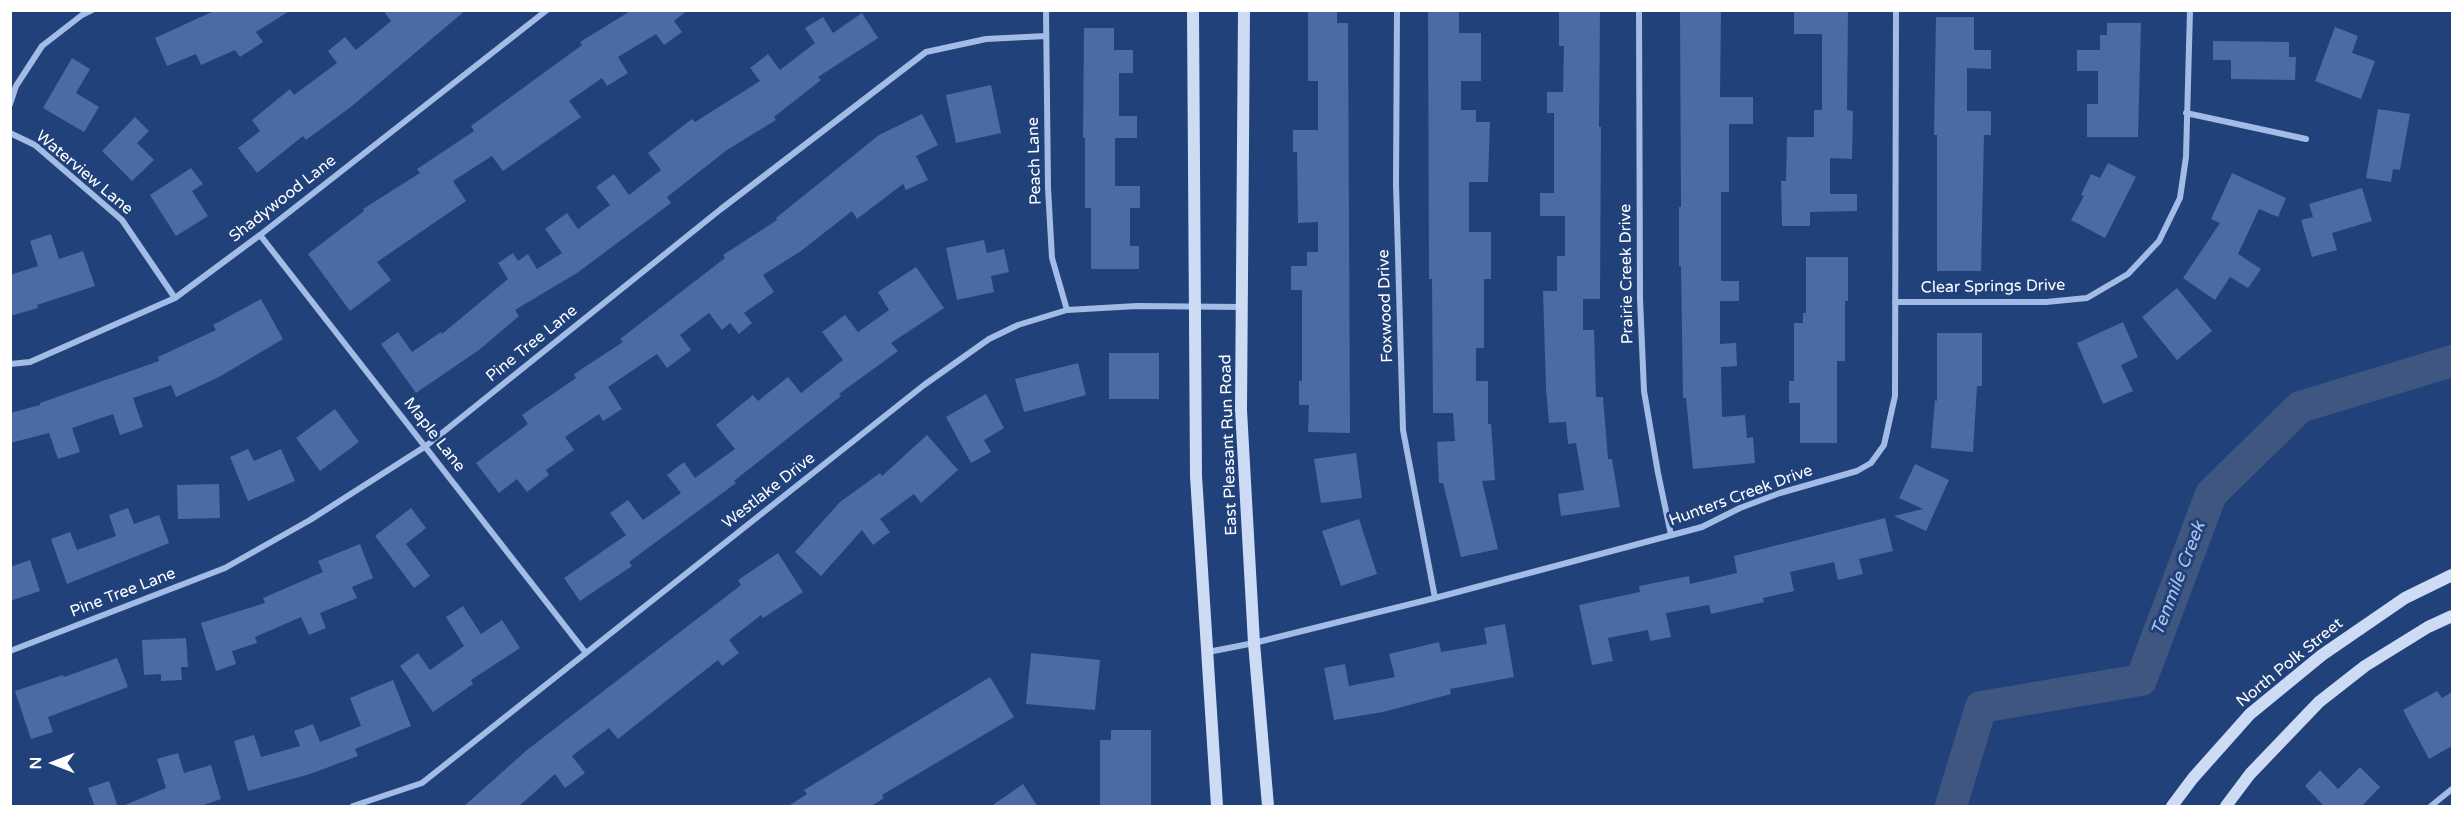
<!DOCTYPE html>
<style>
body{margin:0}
#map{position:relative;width:2463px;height:817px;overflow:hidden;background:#21417b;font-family:"Varela Round",sans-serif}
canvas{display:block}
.frame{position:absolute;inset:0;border:12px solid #fff;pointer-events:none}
.north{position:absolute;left:24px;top:733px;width:60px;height:60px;-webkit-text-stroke:4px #21417b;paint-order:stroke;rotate:270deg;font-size:16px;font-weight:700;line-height:24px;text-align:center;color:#fff}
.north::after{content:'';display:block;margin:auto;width:21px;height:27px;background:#fff;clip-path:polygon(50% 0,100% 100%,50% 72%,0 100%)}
</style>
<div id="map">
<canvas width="2463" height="817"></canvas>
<div class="frame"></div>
<div class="north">N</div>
</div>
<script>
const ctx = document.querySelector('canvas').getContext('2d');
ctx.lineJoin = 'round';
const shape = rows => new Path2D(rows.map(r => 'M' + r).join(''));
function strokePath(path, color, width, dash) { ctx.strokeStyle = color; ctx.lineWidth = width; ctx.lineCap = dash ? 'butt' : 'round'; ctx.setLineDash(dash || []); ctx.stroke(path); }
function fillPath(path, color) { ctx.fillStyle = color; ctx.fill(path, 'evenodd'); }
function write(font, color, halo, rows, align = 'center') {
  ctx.font = font + ' "Varela Round",sans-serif'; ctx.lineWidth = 6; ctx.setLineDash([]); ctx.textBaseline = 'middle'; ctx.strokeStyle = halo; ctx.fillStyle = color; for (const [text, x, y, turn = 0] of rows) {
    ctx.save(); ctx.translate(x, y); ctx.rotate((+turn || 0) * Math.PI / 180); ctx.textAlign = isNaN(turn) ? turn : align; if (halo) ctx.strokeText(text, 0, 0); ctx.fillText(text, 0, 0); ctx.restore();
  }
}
strokePath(shape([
 [1951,806,1981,707,2141,680,2211,494,2300,407,2452,361]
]), '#3e5680', 32);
fillPath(shape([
 [216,10,291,10,256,32,263,42,240,57,235,50,201,65,196,54,167,66,155,38],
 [383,10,466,10,352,106,306,140,303,136,257,173,238,148,260,131,252,120,290,89,294,95,337,63,328,51,345,37,356,50,391,21],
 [632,10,688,10,674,21,682,32,664,45,656,34,618,57,628,73,607,86,602,78,569,101,581,117,503,171,492,156,453,181,466,201,377,262,391,280,350,311,308,254,364,211,363,209,420,173,417,169,474,131,471,126,582,45,580,42],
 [1308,10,1337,10,1337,23,1348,23,1350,433,1308,432,1309,405,1299,405,1299,381,1302,381,1302,290,1291,290,1291,266,1307,266,1307,252,1318,252,1318,222,1298,223,1297,152,1293,152,1293,130,1318,130,1318,81,1308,81],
 [1428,10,1459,10,1459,33,1481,33,1481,81,1461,81,1461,110,1476,110,1476,122,1490,122,1488,182,1469,182,1469,232,1491,232,1491,279,1484,279,1484,348,1476,348,1476,381,1488,381,1488,424,1491,424,1495,480,1482,481,1498,549,1461,557,1443,483,1439,483,1437,442,1455,441,1453,413,1433,413,1432,279,1429,279],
 [1559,10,1600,10,1599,127,1601,127,1600,299,1583,299,1583,330,1594,330,1596,397,1603,397,1608,459,1612,459,1620,507,1561,516,1558,494,1584,490,1576,443,1568,444,1566,422,1549,423,1546,388,1543,291,1557,291,1557,256,1565,256,1565,216,1540,216,1540,193,1554,193,1554,113,1547,113,1547,92,1563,92,1564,46,1559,46],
 [1680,10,1721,10,1720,97,1753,97,1753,124,1729,124,1729,192,1721,192,1721,281,1739,281,1739,301,1720,301,1720,344,1736,343,1737,366,1721,367,1722,417,1745,415,1747,438,1753,437,1755,463,1693,469,1686,398,1683,398,1681,266,1679,266,1679,207,1681,207],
 [1848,10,1847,110,1853,111,1852,159,1830,158,1830,194,1857,194,1857,211,1810,212,1810,226,1782,226,1781,181,1786,181,1787,137,1814,137,1814,110,1822,110,1822,34,1794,34,1794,12],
 [862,13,878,38,818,77,821,80,774,117,776,120,727,150,667,197,671,203,577,273,515,310,519,316,479,350,416,393,381,344,398,332,412,352,441,332,442,334,508,279,498,263,513,253,518,261,528,254,537,269,562,253,545,229,567,213,578,229,610,205,596,187,614,174,629,195,661,170,648,153,692,119,695,122,760,81,750,68,768,54,780,70,815,43,805,28,823,17,833,33],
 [1936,17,1974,17,1974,50,1991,50,1991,69,1967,68,1967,111,1991,111,1991,135,1984,135,1981,271,1937,271,1937,135,1934,135],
 [2107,23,2141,23,2138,137,2087,137,2087,104,2098,104,2098,71,2077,71,2077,50,2100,50,2100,35,2107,35],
 [2335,27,2358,36,2352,53,2375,61,2361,99,2315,81],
 [1084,28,1114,28,1114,50,1133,50,1133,73,1119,73,1119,116,1137,116,1137,138,1115,138,1115,186,1140,186,1140,208,1130,208,1130,246,1139,246,1139,269,1091,269,1091,208,1085,208,1085,138,1083,138],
 [2213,41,2289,42,2289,57,2296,57,2295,80,2231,79,2231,60,2213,60],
 [72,58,90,69,76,93,99,107,84,132,43,108],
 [991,85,1001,133,956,143,946,95],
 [2378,109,2410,114,2400,170,2393,169,2391,182,2366,178],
 [922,114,938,145,916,156,928,180,906,190,903,184,857,219,852,211,801,251,763,275,774,292,744,313,752,323,739,334,730,323,722,330,709,313,680,335,691,350,667,368,657,354,608,387,622,409,603,421,599,414,565,437,574,450,546,470,549,475,527,492,517,479,499,493,476,463,528,424,522,415,576,378,574,374,623,342,620,339,725,258,723,255,777,220,776,218,879,135],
 [135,117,149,131,137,143,154,160,132,181,102,151],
 [2108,163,2136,177,2105,238,2071,220,2084,196,2081,195,2091,174,2100,178],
 [191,168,203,184,192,191,208,216,176,236,150,195],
 [2232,173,2286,198,2278,217,2259,209,2238,254,2261,269,2248,288,2230,277,2215,300,2183,278,2220,223,2211,219],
 [2362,188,2372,221,2332,233,2337,250,2312,257,2301,220,2313,217,2309,204],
 [51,234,59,259,83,251,95,286,37,305,38,308,10,316,10,275,38,266,30,241],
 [984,240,987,253,1004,249,1009,272,991,276,994,292,957,300,946,248],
 [1806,257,1848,257,1848,301,1845,301,1845,361,1837,361,1837,443,1800,443,1800,403,1789,403,1789,381,1794,381,1794,323,1803,323,1803,313,1806,313],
 [916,267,944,308,891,343,898,351,839,394,841,396,734,481,736,483,629,562,632,566,580,601,564,578,626,535,610,513,628,500,643,520,681,493,667,475,684,462,695,478,735,449,716,425,753,395,758,401,788,377,801,393,843,360,822,332,845,315,858,332,889,310,878,292],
 [2177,288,2212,331,2177,360,2142,317],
 [261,299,283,339,219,377,176,397,171,385,133,398,143,427,120,435,113,414,72,428,80,452,58,459,49,433,10,443,10,413,40,405,40,403,159,361,158,357,216,330,213,325],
 [2123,322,2138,357,2121,365,2133,391,2103,404,2077,343],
 [1937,333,1982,333,1982,386,1977,386,1973,452,1931,448,1935,400,1937,401],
 [1109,353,1159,353,1159,399,1109,399],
 [1078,363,1086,395,1024,412,1015,379],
 [986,394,1004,428,984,440,991,452,971,463,946,417],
 [335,409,359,442,320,471,296,438],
 [927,435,958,470,921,503,914,494,880,519,890,532,873,545,862,530,821,576,795,552,840,502,880,473,882,476],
 [248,449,254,461,281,449,295,481,248,501,230,457],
 [1356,453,1362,498,1321,503,1314,459],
 [1915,464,1949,480,1926,531,1894,516,1923,509,1899,498],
 [219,484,220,518,178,519,177,485],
 [128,508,134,524,159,515,169,543,67,584,51,539,70,532,77,550,116,536,109,515],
 [411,508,426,528,406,544,430,576,414,588,375,536],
 [1885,518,1893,551,1859,559,1863,574,1838,580,1834,562,1790,572,1794,591,1763,598,1764,602,1711,614,1709,605,1666,613,1671,637,1650,641,1648,630,1608,638,1613,661,1592,665,1579,605,1640,592,1639,586,1689,576,1690,584,1737,573,1734,556],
 [1359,519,1377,574,1341,586,1322,531],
 [360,544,373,578,352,587,357,598,320,613,326,628,309,635,301,617,255,637,257,643,232,651,236,664,216,671,201,623,265,603,263,598,323,572,318,561],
 [778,553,803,592,763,618,761,615,729,640,739,653,722,666,718,660,618,739,609,728,572,756,585,773,565,788,555,774,518,807,463,807,527,750,741,585,738,580],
 [30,560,40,591,10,601,10,567],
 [463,606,481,634,502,620,520,648,471,680,473,684,433,712,400,666,418,653,430,670,464,646,446,617],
 [1505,624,1514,677,1450,689,1451,694,1383,712,1334,720,1324,668,1345,664,1349,686,1395,677,1389,654,1439,642,1441,652,1487,644,1484,628],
 [186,638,188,667,181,667,182,680,161,681,161,674,144,675,142,640],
 [1031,653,1100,660,1095,710,1026,704],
 [117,658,128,687,48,717,53,732,31,739,15,691,63,675,64,677],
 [990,677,1014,717,882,795,884,798,870,807,787,807,807,794,804,790],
 [393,680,411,726,355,749,358,756,310,774,248,791,234,741,254,735,261,757,300,746,294,731,313,724,320,742,361,726,350,698],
 [2437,691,2442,698,2452,692,2452,746,2429,759,2403,710],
 [1111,730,1151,730,1151,807,1100,807,1100,740,1111,740],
 [178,753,184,773,211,765,221,799,198,807,120,807,166,788,157,759],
 [2360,767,2380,787,2361,807,2325,807,2305,786,2320,770,2338,789],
 [109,781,118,807,95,807,88,788],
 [1023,784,1038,807,990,807]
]), '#4a6ba4');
strokePath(shape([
 [1046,10,1048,188,1052,258,1067,310],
 [1397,10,1396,184,1403,430,1435,598],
 [1639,10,1640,299,1644,391,1658,473,1671,535],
 [10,104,16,86,42,46,82,15,92,10],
 [2186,113,2306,139],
 [10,133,35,145,122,220,175,298],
 [260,235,586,653],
 [1895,302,2046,302,2087,298,2128,274,2159,241,2180,198,2186,157,2190,10],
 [10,364,30,362,175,298,260,235,547,10],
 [10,651,225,568,310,520,426,446,721,209,926,52,986,39,1046,36],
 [1208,652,1254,643,1435,598,1702,527,1740,508,1780,493,1857,471,1871,463,1884,445,1895,396,1896,10],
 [353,806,422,783,924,385,989,339,1018,325,1067,310,1137,306,1242,307],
 [2431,806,2452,789]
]), '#a3bce6', 6);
strokePath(shape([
 [1193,10,1196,476,1217,806],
 [1244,10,1241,410,1254,643,1268,806],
 [2172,806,2193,778,2250,714,2322,655,2405,598,2452,575],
 [2226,806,2250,774,2319,702,2365,666,2428,627,2452,616]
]), '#cddbf5', 12);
write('16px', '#fff', '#21417b', [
 ["Peach Lane",1035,161,-92],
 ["Waterview Lane",84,173,40],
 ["Shadywood Lane",283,199,-38],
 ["Prairie Creek Drive",1627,274,-91],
 ["Clear Springs Drive",1993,287,-1],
 ["Foxwood Drive",1386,306,-92],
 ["Pine Tree Lane",532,344,-39],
 ["Maple Lane",434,435,52],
 ["East Pleasant Run Road",1229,445,-92],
 ["Westlake Drive",769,491,-38],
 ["Hunters Creek Drive",1741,496,-20],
 ["Pine Tree Lane",123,593,-21],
 ["North Polk Street",2290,663,-39]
]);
write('italic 18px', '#aec6ee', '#21417b', [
 ["Tenmile Creek",2179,579,-69]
]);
</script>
